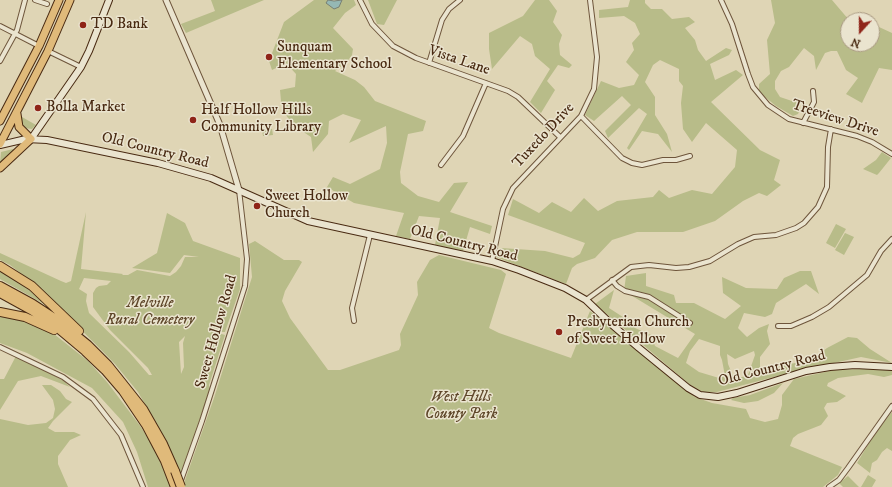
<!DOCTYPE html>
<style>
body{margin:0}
#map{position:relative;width:892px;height:487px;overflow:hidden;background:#dfd5b5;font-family:"IM FELL DW Pica",serif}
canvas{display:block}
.north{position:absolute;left:840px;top:12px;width:40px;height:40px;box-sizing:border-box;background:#eae4cf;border:1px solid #aa9a83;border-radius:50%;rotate:201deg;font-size:11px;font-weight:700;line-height:16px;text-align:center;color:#492a12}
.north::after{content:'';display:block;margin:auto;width:14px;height:18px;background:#8f2418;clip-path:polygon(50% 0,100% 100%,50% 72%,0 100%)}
</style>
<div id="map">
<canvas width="892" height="487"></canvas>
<div class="north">N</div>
</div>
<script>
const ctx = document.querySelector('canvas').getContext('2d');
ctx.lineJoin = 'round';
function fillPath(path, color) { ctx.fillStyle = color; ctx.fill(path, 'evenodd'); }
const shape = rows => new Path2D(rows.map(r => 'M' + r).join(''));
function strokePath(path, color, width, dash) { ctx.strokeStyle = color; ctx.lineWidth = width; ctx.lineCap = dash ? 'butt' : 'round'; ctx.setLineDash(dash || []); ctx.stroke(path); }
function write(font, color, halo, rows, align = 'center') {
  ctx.font = font + ' "IM FELL DW Pica",serif'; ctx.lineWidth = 3; ctx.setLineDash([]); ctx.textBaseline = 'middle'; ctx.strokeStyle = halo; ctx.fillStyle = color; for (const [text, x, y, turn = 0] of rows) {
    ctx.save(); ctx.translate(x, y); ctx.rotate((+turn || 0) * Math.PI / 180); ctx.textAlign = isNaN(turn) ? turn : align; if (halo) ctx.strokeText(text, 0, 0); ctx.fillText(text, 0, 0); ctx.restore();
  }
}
fillPath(shape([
 [211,0,264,0,186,33,181,24,215,11],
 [314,0,328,0,327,0,329,5,339,7,342,0,354,0,356,5,345,13,333,28,353,49,352,55,346,63,335,71,355,80,364,87,375,101,426,121,423,131,408,134,400,172,401,183,418,196,439,202,454,183,468,182,450,212,492,226,490,234,470,227,463,251,435,245,440,218,419,216,410,239,396,236,404,213,354,203,327,187,333,177,350,184,380,169,387,143,386,126,349,143,361,120,343,114,329,121,328,134,313,152,311,137,293,125,286,115,281,101,280,90,295,87,296,74,286,63,272,70,269,61,284,22],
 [368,0,397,0,384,25,377,24],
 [535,0,549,0,557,11,553,22,562,35,559,44,560,55,572,65,569,68,558,65,547,81,555,90,541,113,530,102,550,69,535,56,532,44,520,36,492,69,489,49,489,33,523,16],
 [630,0,645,0,645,3,651,9,662,9,672,19,689,17,695,22,685,28,695,40,698,50,706,61,726,48,732,50,729,55,710,64,715,80,736,70,743,75,711,102,760,150,780,160,774,180,781,185,767,196,759,193,743,201,715,221,683,232,637,232,612,240,595,258,577,264,572,268,566,284,496,257,501,248,545,251,573,258,580,254,585,243,508,215,513,199,539,213,552,202,571,212,584,198,598,211,617,201,653,197,659,190,669,198,692,190,712,194,735,167,737,150,706,123,692,142,683,129,681,103,683,86,679,81,679,69,660,60,653,65,645,82,655,97,655,115,667,134,672,152,658,134,642,131,629,150,627,148,647,114,639,108,608,138,605,131,631,105,622,96,594,121,585,115,601,81,619,88,634,85,639,75,626,62,634,50,632,43,640,34,635,23,624,16,599,18,599,10,628,7],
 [771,0,832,0,849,20,848,44,872,44,872,26,879,27,892,33,892,70,879,68,862,103,846,94,858,78,846,70,837,51,831,51,825,53,816,70,814,56,804,48,789,67,781,71,775,81,775,89,780,97,798,103,800,109,798,114,793,116,776,106,759,92,759,84,770,74,767,40,775,23],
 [22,117,36,125,32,129,24,128,21,121],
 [272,129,273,135,263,136,262,130],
 [13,149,13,152,0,163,1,152],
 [882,152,891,158,879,173,877,175,863,169,876,160],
 [86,212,81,269,123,274,122,275,128,275,137,270,170,276,176,272,181,266,185,257,199,257,184,255,170,273,132,268,157,253,167,213,185,223,193,241,240,258,240,289,225,332,215,332,225,335,209,385,210,389,181,475,167,443,138,392,115,364,42,290,10,265,0,260,0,253,61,281,66,283,71,281],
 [84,278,111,281,107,285,99,286,96,288,93,293,93,307,110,330,148,368,152,375,149,375,129,352,89,313,86,301,87,294,79,289],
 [185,336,183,343,184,367,181,374,179,342],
 [836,224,846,229,835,248,826,243],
 [845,233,854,237,844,255,835,250],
 [255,241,284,260,299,260,302,262,285,291,282,301,290,318,328,370,340,370,399,350,401,345,400,334,418,295,417,282,430,260,439,255,501,270,506,274,489,328,499,333,571,358,590,311,695,397,712,403,746,409,750,418,765,422,778,419,782,405,782,395,794,379,834,370,892,368,892,375,884,377,868,374,838,378,828,383,827,386,846,396,837,402,827,403,824,408,828,416,821,425,798,434,793,438,790,446,842,467,838,475,823,487,185,487,184,483,214,398,252,277,249,244],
 [0,270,21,280,51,308,0,279],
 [800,271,811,271,819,294,806,284,776,303,772,314,765,317,744,313,738,328,747,337,759,328,769,324,767,331,770,344,760,357,760,370,805,361,817,356,827,348,848,337,857,338,870,349,892,363,861,357,789,373,717,392,703,392,689,384,595,304,614,290,609,308,629,321,635,328,651,335,655,346,678,358,695,334,624,291,626,276,646,273,646,286,674,295,676,303,694,303,725,319,741,306,723,293,722,277,746,288,777,289,784,278],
 [699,339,720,346,720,355,722,360,725,376,719,378,699,372,686,363,690,351],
 [754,351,755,355,748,375,739,378,733,376,728,364,727,354,735,359],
 [0,314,11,316,49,330,88,361,107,382,141,427,155,450,172,487,148,487,137,452,123,422,92,388,27,353,0,343],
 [16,356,64,381,70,387,41,376,18,381,0,410,0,379,4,379],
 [783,383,774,393,758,401,744,403,731,400,733,398,750,395],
 [42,385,51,385,60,391,66,399,72,402,53,421,48,428,55,432,74,432,81,435,70,440,58,456,58,464,68,487,0,487,0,419,28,425,46,423,53,418,55,409,53,400],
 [892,412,892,451,887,448,882,452,877,460,872,463,870,473,857,463,875,433],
 [868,475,876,480,872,487,861,487],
 [848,476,859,487,843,487,839,483]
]), '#b8bc89');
const water = shape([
 [328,0,334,1,342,0,339,7,334,9,326,3,328,0]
]);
fillPath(water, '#95b8b4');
strokePath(water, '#777f73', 1);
const minor = shape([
 [35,0,47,4],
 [360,0,372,24,393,46,416,58,508,91,518,97,560,137],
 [721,0,732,24,748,74,753,87,768,105,789,119,857,136,872,142,892,154],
 [0,26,39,46],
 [48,51,81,67],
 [0,61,17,30,25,0],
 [429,63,442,20,449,9,460,0],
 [581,116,622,158,632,163,642,165,663,160,676,160,690,156],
 [803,123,814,102,813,91],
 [441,165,463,136,486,83],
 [492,261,503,209,513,188,581,116,594,89,597,57,590,0],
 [612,280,617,286,625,291,649,297,690,323],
 [586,300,631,267,649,265,676,268,689,267,710,261,738,244,754,237,776,235,796,228,804,223,818,207,827,187,828,147,831,129],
 [354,321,352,308,370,235],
 [778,326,791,326,812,317,829,307,867,275,881,251,892,239],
 [0,347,63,377,93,399,121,435,143,487],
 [180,483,202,421,245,286,247,259,239,190],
 [829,487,839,480,848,468,892,406]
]);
const tertiary = shape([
 [166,0,220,125,239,190]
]);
const secondary = shape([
 [31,139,81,67,89,51,109,0],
 [0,145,26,139,47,140,158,163,211,178,308,221,492,261,519,270,565,288,586,300,610,323,639,348,688,388,700,395,718,397,737,393,806,371,830,367,855,365,892,367]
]);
const primary = shape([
 [0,121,39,46,59,0],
 [0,144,48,51,70,0],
 [0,168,31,139,19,127,17,114]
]);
const motorway = shape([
 [0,266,32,286,79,331],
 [0,286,33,304,56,319,88,345,108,365,143,409,163,444,175,471],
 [0,293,31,310,54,325,85,351,105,370,123,391,146,425,165,461,175,487],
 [0,312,25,317,54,330]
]);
strokePath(minor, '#6e553b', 6);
strokePath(tertiary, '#6e553b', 7);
strokePath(secondary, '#492a12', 8);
strokePath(primary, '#492a12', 9);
strokePath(motorway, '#492a12', 10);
strokePath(minor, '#eae4cf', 4);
strokePath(tertiary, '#eae4cf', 5);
strokePath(secondary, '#eae4cf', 6);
strokePath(primary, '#e0ba7a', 7);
strokePath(motorway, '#e0ba7a', 8);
const motorwayBridge = shape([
 [175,471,181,487]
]);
strokePath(motorwayBridge, '#492a12', 10, []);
strokePath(motorwayBridge, '#e0ba7a', 8);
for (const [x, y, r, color] of [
 [83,25,4,"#8f2418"],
 [269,57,4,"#8f2418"],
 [38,108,4,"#8f2418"],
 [193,120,4,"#8f2418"],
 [257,206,4,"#8f2418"],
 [559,332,4,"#8f2418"]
]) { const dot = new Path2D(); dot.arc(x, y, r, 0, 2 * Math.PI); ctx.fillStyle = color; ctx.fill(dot); strokePath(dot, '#eae4cf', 1.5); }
write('15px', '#492a12', '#eae4cf', [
 ["TD Bank",91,25],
 ["Sunquam",277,48],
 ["Elementary School",277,65],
 ["Bolla Market",46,108],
 ["Half Hollow Hills",201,111],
 ["Community Library",201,128],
 ["Sweet Hollow",265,197],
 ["Church",265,214],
 ["Presbyterian Church",567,323],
 ["of Sweet Hollow",567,340]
], 'left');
write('15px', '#492a12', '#eae4cf', [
 ["Vista Lane",459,61,19],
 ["Treeview Drive",835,119,18],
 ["Tuxedo Drive",544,136,-47],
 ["Old Country Road",155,151,14],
 ["Old Country Road",464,244,14],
 ["Sweet Hollow Road",217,332,-74],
 ["Old Country Road",772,369,-14]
]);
write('italic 15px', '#5f472a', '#eae4cf', [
 ["Melville",150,304],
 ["Rural Cemetery",150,321],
 ["West Hills",461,398],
 ["County Park",461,415]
]);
</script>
